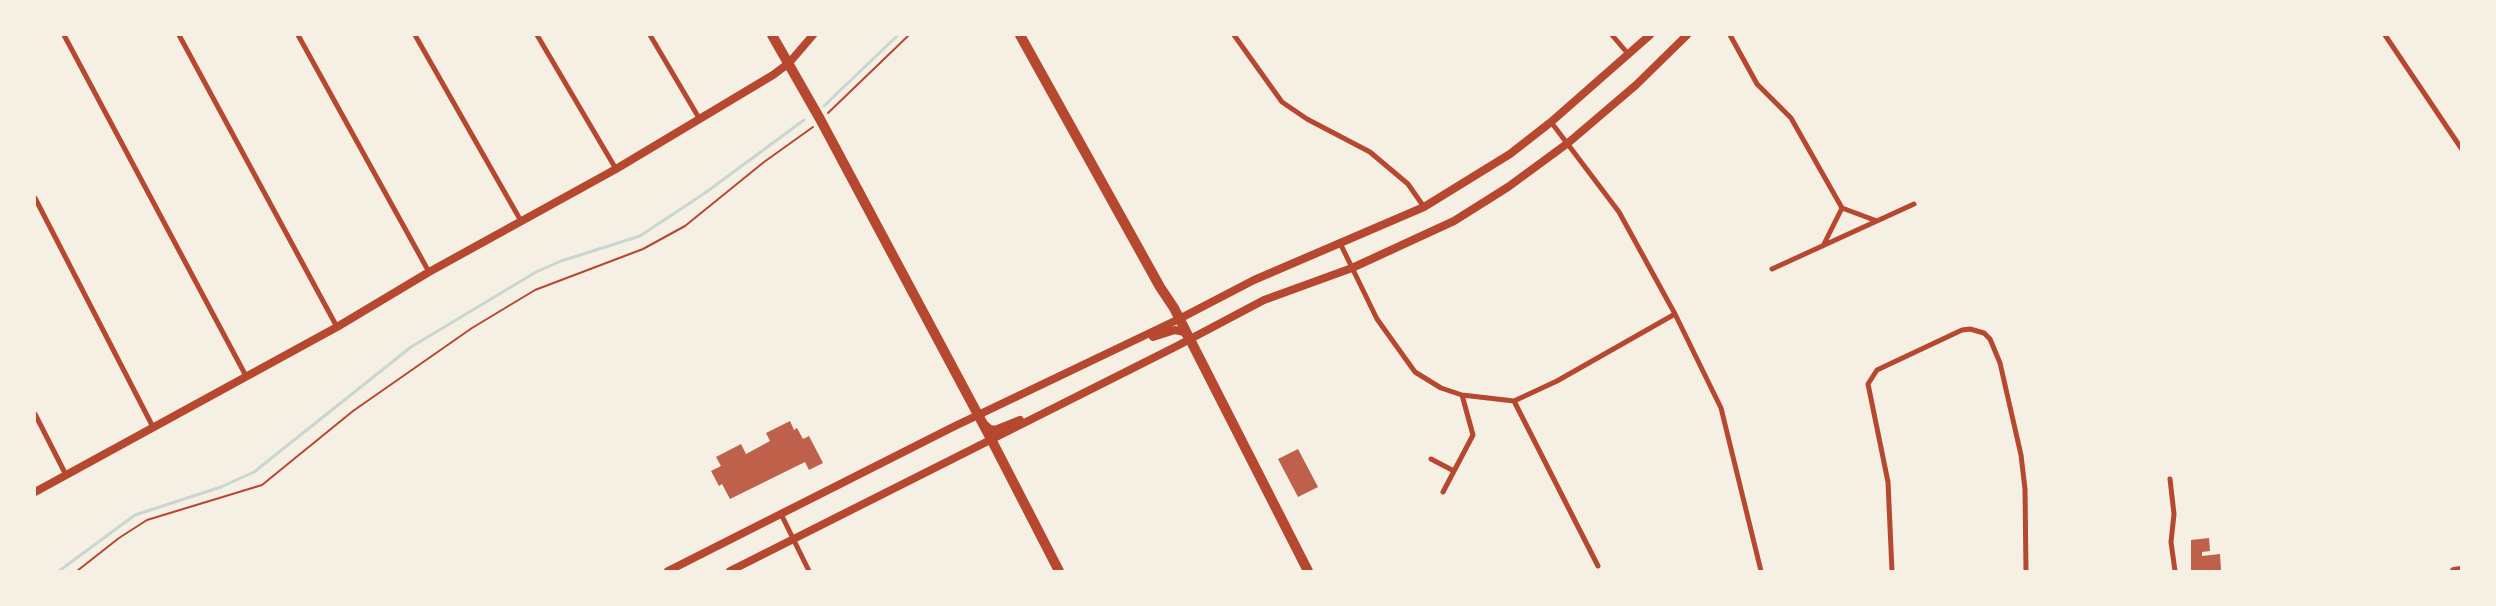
<!DOCTYPE html>
<style>
body{margin:0}
#map{position:relative;width:2496px;height:606px;overflow:hidden;background:#f6efe4;font-family:"DM Sans",sans-serif}
canvas{display:block}
.frame{position:absolute;inset:0;border:36px solid #f6efe4;pointer-events:none}
</style>
<div id="map">
<canvas width="2496" height="606"></canvas>
<div class="frame"></div>
</div>
<script>
const ctx = document.querySelector('canvas').getContext('2d');
ctx.lineJoin = 'round';
const shape = rows => new Path2D(rows.map(r => 'M' + r).join(''));
function strokePath(path, color, width, dash) { ctx.strokeStyle = color; ctx.lineWidth = width; ctx.lineCap = dash ? 'butt' : 'round'; ctx.setLineDash(dash || []); ctx.stroke(path); }
function fillPath(path, color) { ctx.fillStyle = color; ctx.fill(path, 'evenodd'); }
strokePath(shape([
 [824,106,898,35],
 [59,571,135,515,221,487,254,472,411,347,536,272,561,261,640,236,705,193,804,120]
]), '#c9d6d2', 3);
fillPath(shape([
 [790,421,794,430,797,428,803,439,809,436,823,463,809,470,805,462,730,499,722,484,719,486,711,471,721,466,716,457,741,444,746,454,770,441,766,433],
 [1298,449,1318,487,1298,497,1278,459],
 [2209,538,2210,551,2202,552,2202,556,2220,554,2221,570,2191,570,2191,540]
]), '#bf614a');
strokePath(shape([
 [828,113,909,35],
 [77,571,119,538,147,520,262,485,353,411,472,328,535,290,643,249,685,226,764,162,813,127]
]), '#b5482f', 2);
strokePath(shape([
 [64,35,246,376],
 [179,35,337,327],
 [298,35,429,272],
 [415,35,521,221],
 [537,35,616,169],
 [650,35,699,118],
 [1234,35,1282,102,1307,119,1370,152,1408,184,1424,207],
 [1612,35,1629,55],
 [1730,35,1757,84,1791,118,1842,208,1823,246],
 [2385,35,2461,148],
 [1551,122,1619,212,1675,314,1721,408,1761,571],
 [35,198,153,427],
 [1842,208,1877,221],
 [1341,245,1377,319,1415,372,1441,388,1462,395,1514,401,1557,381,1675,314],
 [1772,269,1914,204],
 [1514,401,1598,566],
 [35,414,66,475],
 [1431,459,1454,471],
 [2170,479,2174,514,2171,542,2175,571],
 [1443,492,1473,435,1462,395],
 [781,514,809,571],
 [1892,571,1888,482,1868,384,1877,370,1962,330,1970,329,1984,333,1990,339,2000,363,2021,455,2025,489,2026,571]
]), '#b5482f', 5);
strokePath(shape([
 [1153,337,1175,330,1184,332,1187,336],
 [983,423,990,429,995,430,1020,420],
 [35,492,337,327,429,272,616,169,773,75,789,63,813,35],
 [668,571,953,427,1179,319,1254,280,1424,207,1510,154,1551,122,1650,35],
 [730,571,1177,346,1264,300,1352,268,1454,221,1508,187,1568,143,1636,85,1687,35],
 [2454,571,2461,570]
]), '#b5482f', 8);
strokePath(shape([
 [772,35,820,119,991,439,1059,571],
 [1020,35,1160,287,1174,308,1308,571]
]), '#b5482f', 10);
</script>
